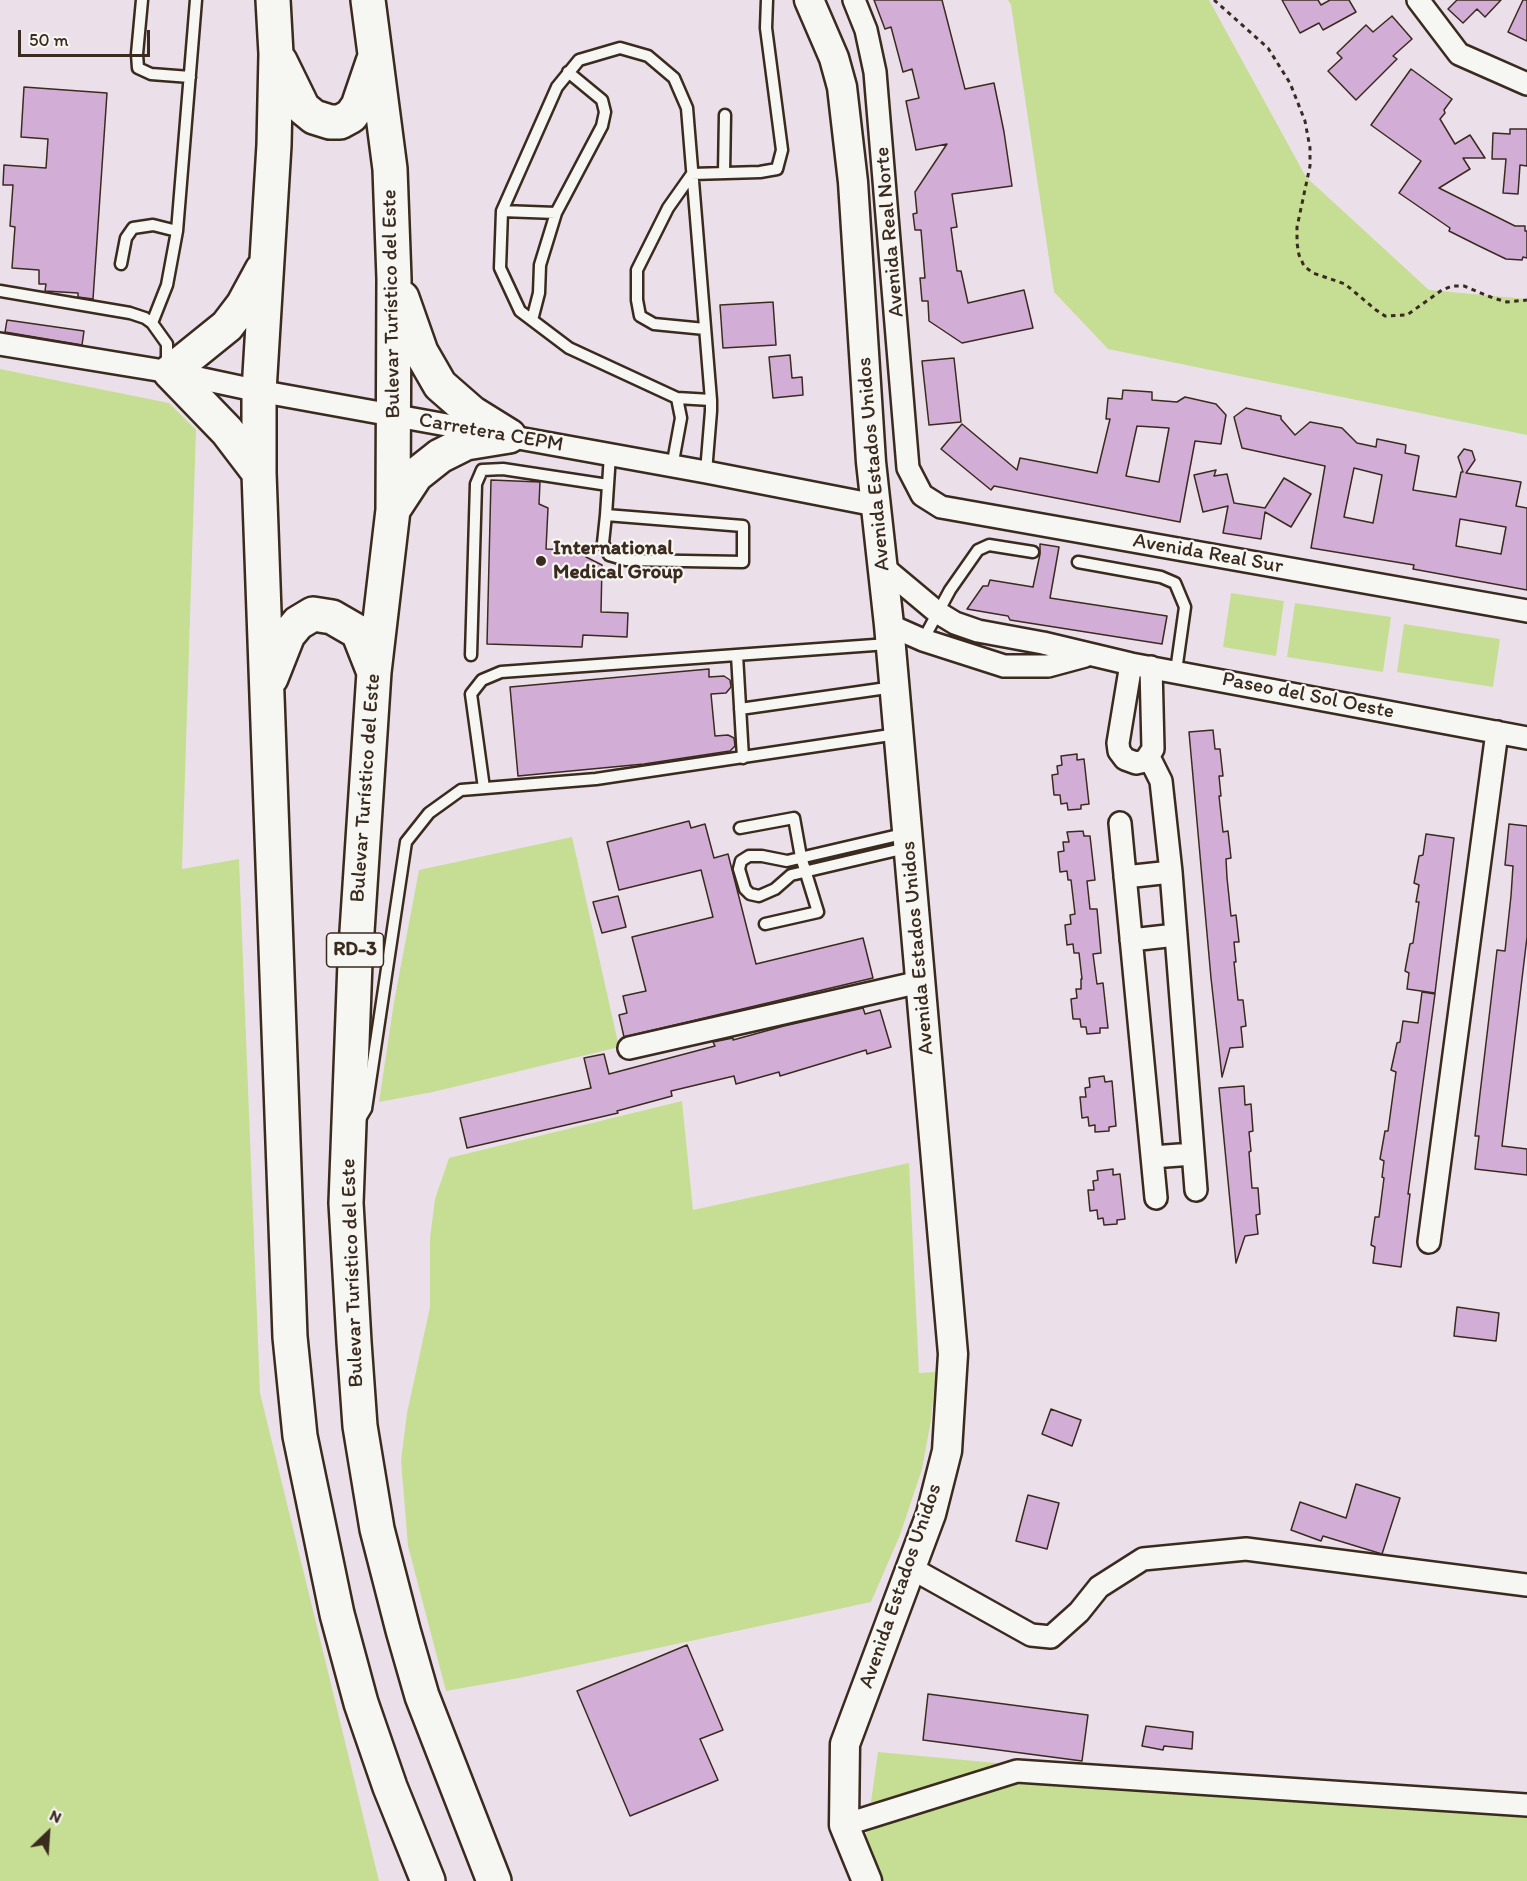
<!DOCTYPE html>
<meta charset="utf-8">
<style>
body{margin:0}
#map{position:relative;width:1527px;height:1881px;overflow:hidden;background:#ebe0ea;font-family:Itim,sans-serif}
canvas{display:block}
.north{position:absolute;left:18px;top:1803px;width:60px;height:60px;-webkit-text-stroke:4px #f6f6f2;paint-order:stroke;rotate:25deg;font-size:16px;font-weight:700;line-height:24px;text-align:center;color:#3b2a1e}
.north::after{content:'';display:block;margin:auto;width:21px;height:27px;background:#3b2a1e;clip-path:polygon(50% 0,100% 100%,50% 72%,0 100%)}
.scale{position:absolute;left:18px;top:30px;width:132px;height:27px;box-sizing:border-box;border:3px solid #3b2a1e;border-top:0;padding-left:8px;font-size:18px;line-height:21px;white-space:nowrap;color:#3b2a1e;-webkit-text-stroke:4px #f6f6f2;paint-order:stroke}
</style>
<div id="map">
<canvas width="1527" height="1881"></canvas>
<div class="north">N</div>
<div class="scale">50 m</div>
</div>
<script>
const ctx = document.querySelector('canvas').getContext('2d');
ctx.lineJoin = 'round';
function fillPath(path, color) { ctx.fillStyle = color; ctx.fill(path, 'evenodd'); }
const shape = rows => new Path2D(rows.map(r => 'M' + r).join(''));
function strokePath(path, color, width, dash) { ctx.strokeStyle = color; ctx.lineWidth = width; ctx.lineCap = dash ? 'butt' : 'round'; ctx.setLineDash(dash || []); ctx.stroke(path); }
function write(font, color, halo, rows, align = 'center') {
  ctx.font = font + ' Itim,sans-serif'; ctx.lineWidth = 4.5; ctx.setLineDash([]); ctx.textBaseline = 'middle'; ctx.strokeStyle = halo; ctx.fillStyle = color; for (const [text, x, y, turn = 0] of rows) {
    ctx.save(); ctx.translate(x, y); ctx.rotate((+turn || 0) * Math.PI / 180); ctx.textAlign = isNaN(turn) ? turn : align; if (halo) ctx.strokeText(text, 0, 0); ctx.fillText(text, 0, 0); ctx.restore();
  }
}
fillPath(shape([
 [1008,0,1209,0,1306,177,1429,290,1527,299,1527,435,1108,349,1054,292,1011,5],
 [0,369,169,403,196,430,182,869,239,859,260,1393,379,1881,0,1881],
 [1231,593,1284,601,1276,656,1223,647],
 [1295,603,1391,617,1383,672,1287,657],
 [1404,624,1500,639,1493,687,1397,672],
 [572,837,619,1047,433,1092,379,1102,394,1002,419,870],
 [682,1101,693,1210,909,1163,919,1373,936,1372,931,1420,922,1469,900,1535,871,1602,519,1678,446,1691,408,1546,401,1461,407,1413,430,1307,430,1238,435,1199,449,1158],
 [878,1752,1527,1812,1527,1881,881,1881,865,1844]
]), '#c6de94');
const building = shape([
 [874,0,942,0,965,89,994,83,1004,132,1012,186,952,194,957,227,951,228,957,271,961,271,968,303,1024,290,1033,328,962,343,929,321,928,301,922,301,920,278,925,278,921,230,915,230,913,214,917,213,915,192,947,144,916,150,906,101,919,98,912,69,903,72,891,27,885,29,874,0],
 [1282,0,1318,0,1321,5,1330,0,1349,0,1356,12,1323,30,1319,23,1300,33,1282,0],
 [1457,0,1501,0,1485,17,1477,9,1463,23,1448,9,1457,0],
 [1523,0,1527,0,1527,41,1508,32,1523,0],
 [1392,16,1412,39,1393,56,1397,59,1356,100,1328,71,1342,58,1337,53,1366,25,1373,32,1392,16],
 [1411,69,1452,99,1444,110,1445,113,1440,119,1455,144,1470,135,1485,158,1463,158,1470,169,1439,188,1515,226,1525,226,1525,231,1527,231,1527,258,1523,257,1522,260,1506,259,1479,246,1449,231,1450,228,1399,193,1421,161,1371,125,1411,69],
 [24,87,107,93,93,299,78,297,78,293,45,291,46,284,39,284,39,270,12,268,15,227,10,226,13,185,3,185,4,165,46,168,48,139,21,137,24,87],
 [1510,129,1527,129,1527,166,1520,165,1518,194,1503,193,1506,159,1492,159,1493,133,1510,134,1510,129],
 [773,302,776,345,723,348,720,305,773,302],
 [7,320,84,331,82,345,5,332,7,320],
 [790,355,792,378,802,377,803,395,773,398,769,357,790,355],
 [954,358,961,422,929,425,922,361,954,358],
 [1123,390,1152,392,1152,400,1177,402,1185,397,1216,404,1226,415,1221,444,1195,441,1180,522,994,486,991,490,941,449,962,424,1017,470,1020,458,1097,473,1110,419,1106,419,1108,398,1122,399,1123,390],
 [1137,426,1169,428,1159,482,1126,476,1137,426],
 [1246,408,1281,416,1281,419,1295,435,1310,422,1342,428,1357,443,1376,447,1377,439,1406,445,1405,453,1419,456,1413,490,1456,497,1461,472,1463,472,1458,457,1464,449,1472,451,1475,460,1466,473,1521,482,1516,506,1527,508,1527,590,1413,569,1414,565,1311,548,1325,466,1242,448,1234,417,1246,408],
 [1354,468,1382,475,1373,523,1344,517,1354,468],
 [1460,519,1506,527,1501,554,1456,546,1460,519],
 [1216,470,1214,476,1227,474,1234,503,1265,508,1284,478,1311,494,1291,527,1265,512,1261,539,1223,533,1228,506,1203,512,1194,475,1216,470],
 [491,480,540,482,539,504,548,508,546,549,586,550,586,557,602,565,601,612,628,613,627,637,583,635,582,647,487,644,491,480],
 [1040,544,1059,547,1050,598,1167,616,1162,644,1010,620,1008,616,967,609,983,586,988,586,990,580,1033,587,1040,554,1040,544],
 [709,669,709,677,724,676,730,680,731,687,726,693,711,694,715,736,728,735,734,738,735,746,730,751,644,764,518,776,510,687,709,669],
 [1213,730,1215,749,1220,749,1223,776,1219,776,1221,796,1219,796,1223,832,1228,831,1231,858,1226,859,1227,878,1231,916,1236,915,1239,942,1234,942,1236,962,1234,962,1238,1000,1243,1000,1246,1026,1241,1027,1243,1047,1230,1048,1222,1077,1211,978,1189,732,1213,730],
 [1077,754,1077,760,1084,759,1089,804,1081,805,1081,809,1068,810,1067,803,1061,804,1060,795,1054,795,1052,775,1058,774,1057,766,1062,765,1061,756,1077,754],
 [689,821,691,828,705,824,714,858,728,854,756,964,863,938,873,978,624,1037,619,1015,627,1013,623,996,646,991,632,937,713,917,701,870,619,890,607,842,689,821],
 [1509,824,1527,826,1527,937,1502,1146,1527,1149,1527,1175,1475,1169,1479,1136,1475,1136,1497,950,1505,951,1511,896,1513,866,1505,865,1509,824],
 [1083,831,1084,836,1090,836,1095,880,1087,881,1090,909,1097,909,1101,953,1093,954,1097,984,1103,983,1108,1028,1100,1028,1100,1033,1087,1034,1086,1027,1081,1027,1080,1019,1073,1019,1071,999,1077,998,1076,989,1081,989,1081,979,1082,979,1079,953,1074,953,1073,944,1067,945,1065,925,1071,924,1070,915,1075,914,1071,880,1068,880,1067,871,1060,872,1058,852,1064,851,1063,842,1069,842,1067,832,1083,831],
 [1426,834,1454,838,1435,993,1407,989,1409,973,1405,971,1410,944,1413,943,1419,902,1416,902,1419,885,1414,883,1419,856,1423,855,1426,834],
 [618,896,626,927,602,933,593,902,618,896],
 [1422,992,1435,994,1408,1194,1410,1194,1401,1267,1373,1263,1375,1247,1371,1245,1375,1217,1379,1217,1384,1178,1382,1177,1384,1161,1380,1159,1385,1131,1388,1131,1396,1072,1391,1070,1397,1043,1400,1042,1403,1021,1418,1023,1422,992],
 [863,1008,865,1014,880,1010,891,1047,867,1054,866,1050,780,1076,779,1072,736,1084,734,1076,671,1091,672,1096,617,1111,618,1113,467,1148,460,1118,591,1088,584,1058,604,1054,609,1074,715,1046,713,1042,733,1038,733,1040,784,1026,863,1008],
 [1104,1076,1105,1082,1112,1081,1116,1126,1109,1127,1109,1131,1095,1132,1095,1125,1089,1126,1088,1117,1082,1118,1080,1097,1086,1097,1085,1088,1090,1087,1089,1078,1104,1076],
 [1244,1086,1245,1105,1251,1104,1253,1131,1249,1132,1251,1151,1249,1152,1252,1188,1258,1188,1260,1214,1256,1215,1258,1234,1245,1236,1236,1263,1219,1088,1244,1086],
 [1113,1169,1113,1175,1120,1174,1125,1219,1117,1220,1117,1224,1104,1225,1103,1218,1098,1219,1097,1210,1090,1211,1088,1190,1094,1190,1093,1181,1098,1180,1097,1171,1113,1169],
 [1457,1307,1499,1313,1496,1341,1454,1336,1457,1307],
 [1051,1409,1081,1420,1072,1446,1042,1434,1051,1409],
 [1356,1484,1400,1498,1382,1554,1323,1536,1321,1541,1291,1530,1300,1502,1346,1518,1356,1484],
 [1028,1495,1059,1503,1047,1549,1016,1541,1028,1495],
 [687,1645,723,1730,700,1739,718,1780,630,1816,577,1691,687,1645],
 [928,1694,1088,1715,1082,1761,923,1740,928,1694],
 [1146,1726,1193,1732,1192,1749,1164,1746,1163,1750,1142,1746,1146,1726]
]);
fillPath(building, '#d2aed7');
strokePath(building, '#3b2a1e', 1.5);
const lane = shape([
 [142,0,137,54,138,68,151,74,190,77],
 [724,173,725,115],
 [502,211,556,213],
 [121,264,126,238,133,228,153,225,177,231],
 [0,291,130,313,145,318,152,323,167,344,167,366],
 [532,320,539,293,540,265,556,213,602,126,605,112,602,100,568,72],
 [152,323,167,285,177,231,196,0],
 [705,329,654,324,640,316,637,300,637,270,668,208,692,174,760,172,777,169,782,150,766,28,767,0],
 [672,467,681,418,677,398],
 [706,472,711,411,711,400,687,108,674,78,648,56,620,48,579,60,557,87,502,211,500,268,520,311,569,348,677,398,711,400],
 [606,515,743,526,743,562,626,560,609,555,603,543,606,515,610,455],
 [1078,562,1161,577,1175,583,1185,607,1176,671],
 [923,640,950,590,978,550,989,545,1033,552],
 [471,655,476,484,482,470,503,469,608,485],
 [737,655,743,758],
 [740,709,894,687],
 [484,788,471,694,482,680,501,672,888,644],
 [740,828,794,818,801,857,818,912,765,924],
 [906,848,791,875,775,889,759,896,750,894,745,889,739,869,741,861,749,856,762,856,787,861,907,833],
 [360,1119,366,1109,406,842,429,813,461,790,596,779,897,734]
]);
const street = shape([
 [854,0,866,30,875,72,908,468,922,495,941,507,1527,611],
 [1418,0,1459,54,1527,84],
 [0,344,170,372,259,391,706,472,875,505],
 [882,566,937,612,955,623,978,631,1043,643,1131,664,1527,738],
 [889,625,923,640,1004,666,1048,666,1085,656],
 [1131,664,1118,743,1119,751,1125,759,1136,763,1145,761,1153,749,1151,667],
 [1149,757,1161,781,1171,872,1196,1190],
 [1120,823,1156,1198],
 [1125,877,1171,872],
 [1131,940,1176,935],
 [629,1048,920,982],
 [1152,1157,1193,1154],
 [1429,1242,1497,732],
 [911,1568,1031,1635,1051,1637,1079,1612,1099,1587,1143,1559,1246,1549,1527,1585],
 [844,1825,1017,1771,1527,1805]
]);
const secondary = shape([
 [809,0,834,58,842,87,853,182,871,462,889,625,953,1354,947,1451,931,1514,845,1744,844,1825,867,1881]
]);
const highway = shape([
 [273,0,276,54,274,145,259,391,259,473,290,1337,300,1436,337,1614,361,1703,390,1787,428,1881],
 [368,0,390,169,394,279,393,510,374,672,355,962,346,1203,354,1342,360,1426,377,1529,403,1630,422,1696,494,1881],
 [280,61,303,108,314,117,330,122,340,122,351,116,358,106,373,62],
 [402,298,421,352,440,385,472,413,509,436],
 [259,473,227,431,170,372,227,326,243,305,262,270],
 [393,510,416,475,440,456,466,443,509,436],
 [271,678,288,635,298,623,313,614,332,617,358,632,373,670]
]);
strokePath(lane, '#3b2a1e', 15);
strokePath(street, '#3b2a1e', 26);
strokePath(secondary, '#3b2a1e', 33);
strokePath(highway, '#3b2a1e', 38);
strokePath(shape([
 [1214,0,1268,48,1290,83,1305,121,1310,148,1310,166,1297,227,1297,243,1299,255,1304,266,1313,273,1345,284,1376,310,1385,316,1407,315,1442,290,1452,286,1464,286,1493,298,1507,302,1527,300]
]), '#3b2a1e', 3, [4.5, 4.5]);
strokePath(lane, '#f6f6f2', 10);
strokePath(street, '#f6f6f2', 21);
strokePath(secondary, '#f6f6f2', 28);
strokePath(highway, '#f6f6f2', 33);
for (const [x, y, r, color] of [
 [541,561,6,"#3b2a1e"]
]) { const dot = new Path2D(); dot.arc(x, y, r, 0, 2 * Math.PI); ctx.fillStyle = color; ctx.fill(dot); strokePath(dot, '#f6f6f2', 2); }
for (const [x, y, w] of [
 [355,950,57]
]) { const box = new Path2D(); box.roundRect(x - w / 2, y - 17, w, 34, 4.5); ctx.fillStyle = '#f6f6f2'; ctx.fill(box); strokePath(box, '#3b2a1e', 1.5); }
write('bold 20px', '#3b2a1e', null, [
 ["RD-3",355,950]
]);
write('21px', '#3b2a1e', '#f6f6f2', [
 ["Avenida Real Norte",890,232,-95],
 ["Bulevar Turístico del Este",392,304,-91],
 ["Carretera CEPM",491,433,10],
 ["Avenida Estados Unidos",874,464,-95],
 ["Avenida Real Sur",1208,554,10],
 ["Paseo del Sol Oeste",1308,696,11],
 ["Bulevar Turístico del Este",366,788,-86],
 ["Avenida Estados Unidos",918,948,-95],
 ["Bulevar Turístico del Este",353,1273,-92],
 ["Avenida Estados Unidos",901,1586,-71]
]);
write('bold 21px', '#3b2a1e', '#f6f6f2', [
 ["International",553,549],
 ["Medical Group",553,573]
], 'left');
</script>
